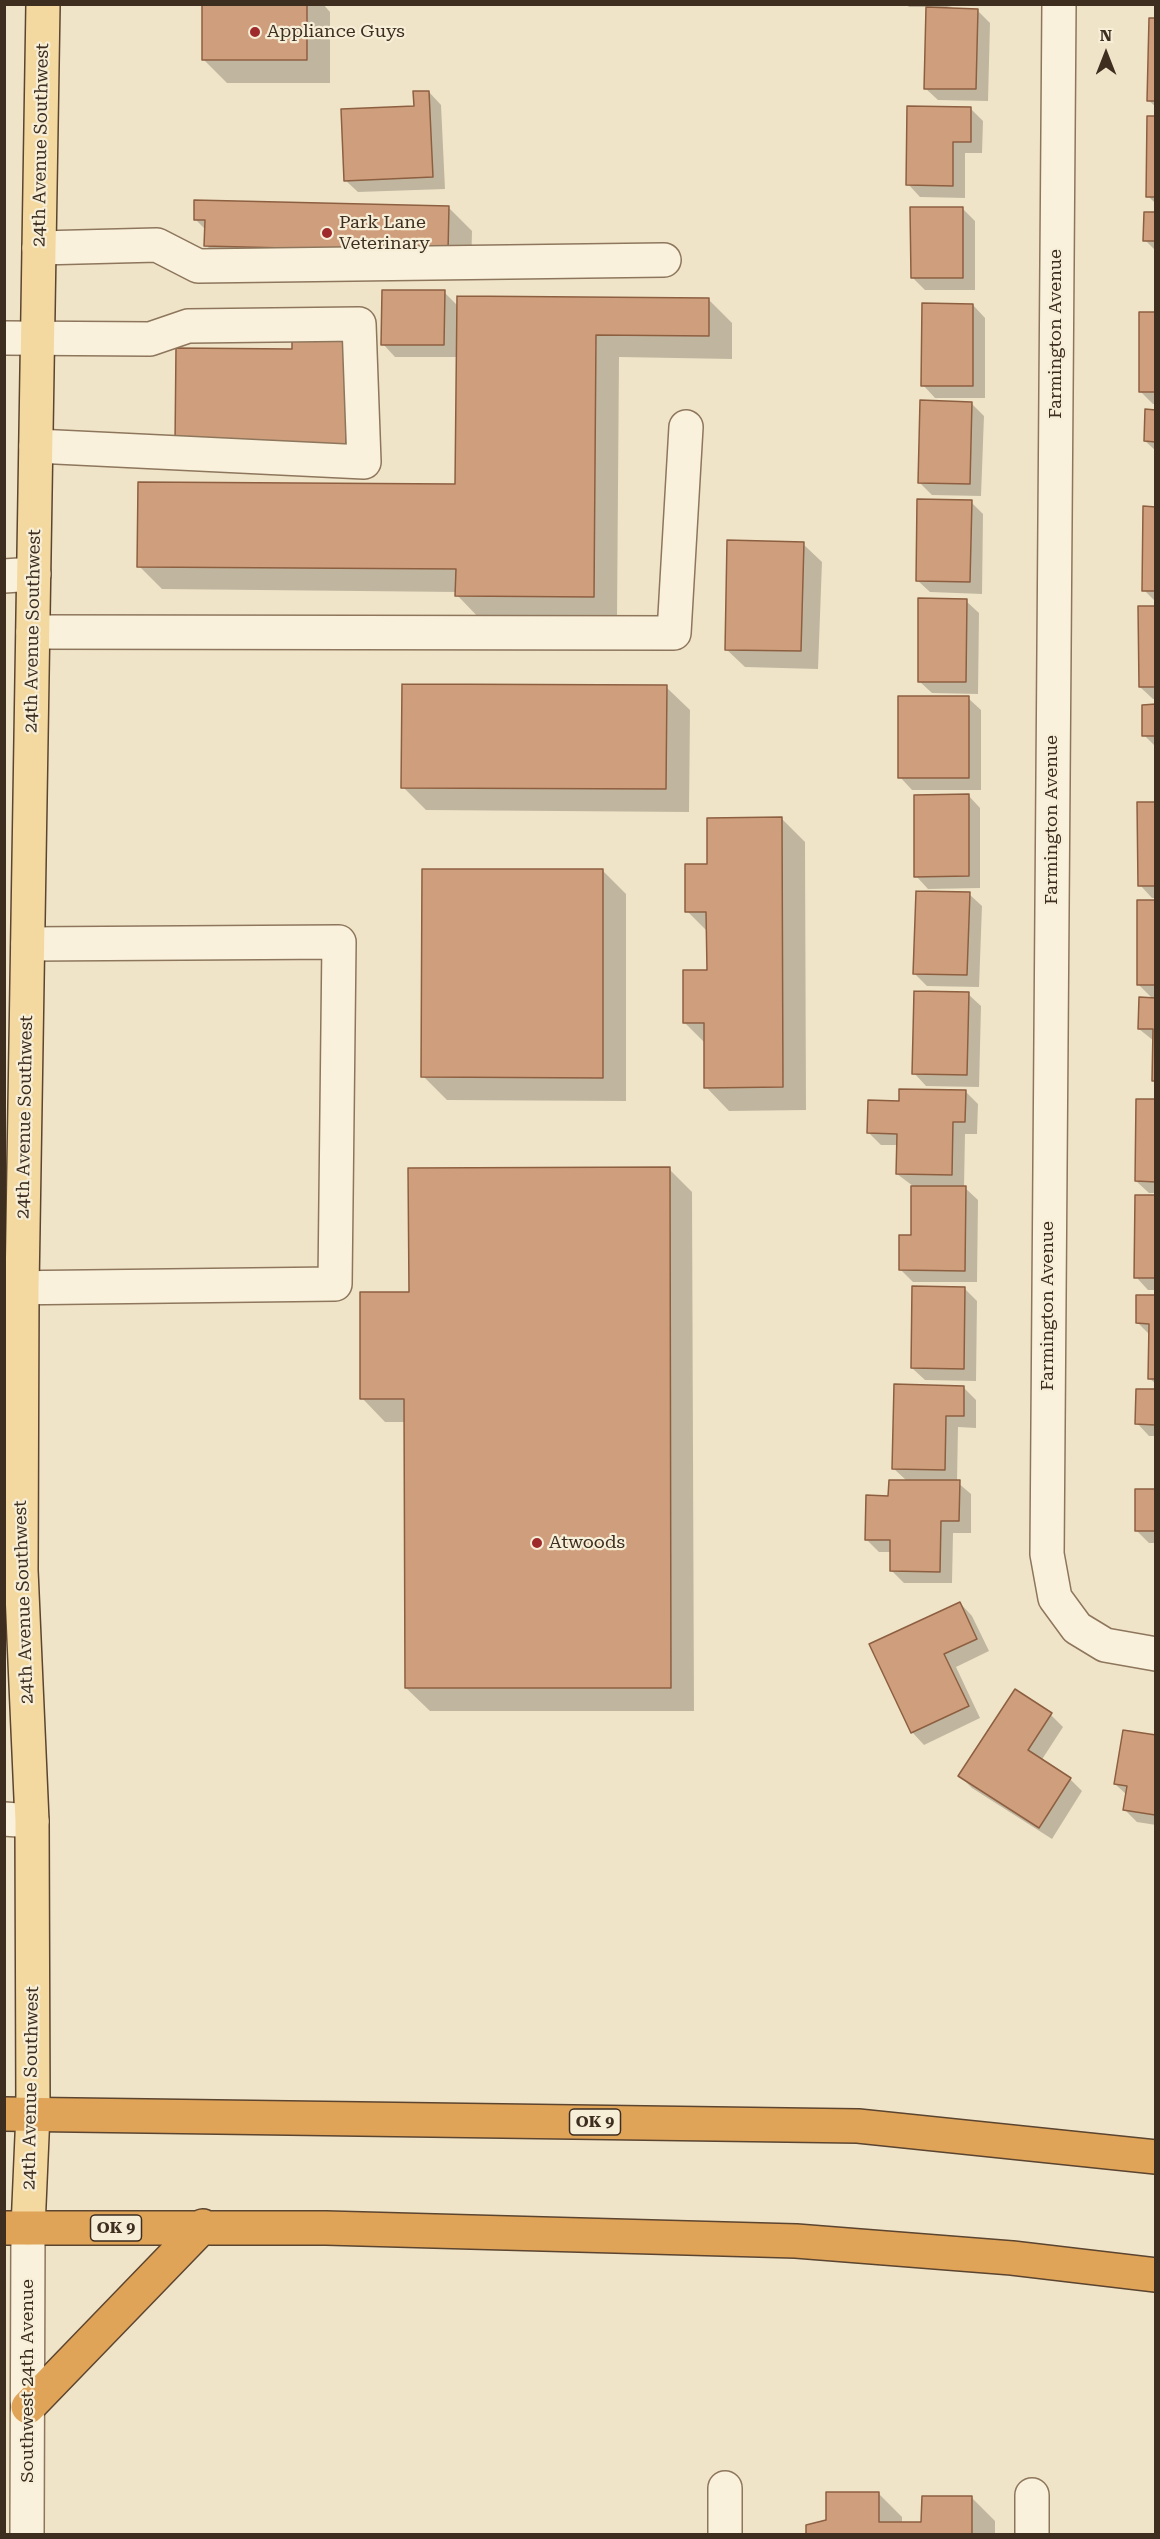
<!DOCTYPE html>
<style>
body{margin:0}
#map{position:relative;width:1160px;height:2539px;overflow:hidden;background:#f0e4c8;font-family:"Roboto Serif",serif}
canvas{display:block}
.frame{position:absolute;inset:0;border:6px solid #3d2e20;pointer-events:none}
.north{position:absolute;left:1076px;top:24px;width:60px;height:60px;-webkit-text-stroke:4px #f7eed8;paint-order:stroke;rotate:0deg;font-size:16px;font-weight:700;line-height:24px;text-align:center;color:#3d2e20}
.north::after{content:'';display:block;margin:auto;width:21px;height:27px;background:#3d2e20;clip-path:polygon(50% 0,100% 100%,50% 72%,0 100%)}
</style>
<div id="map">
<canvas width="1160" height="2539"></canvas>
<div class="frame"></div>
<div class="north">N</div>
</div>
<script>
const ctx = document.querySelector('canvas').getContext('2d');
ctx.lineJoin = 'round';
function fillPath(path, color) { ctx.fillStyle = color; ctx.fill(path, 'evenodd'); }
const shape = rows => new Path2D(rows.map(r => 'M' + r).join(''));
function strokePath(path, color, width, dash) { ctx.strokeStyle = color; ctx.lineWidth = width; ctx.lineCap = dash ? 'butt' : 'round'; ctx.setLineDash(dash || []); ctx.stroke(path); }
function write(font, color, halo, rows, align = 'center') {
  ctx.font = font + ' "Roboto Serif",serif'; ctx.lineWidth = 4.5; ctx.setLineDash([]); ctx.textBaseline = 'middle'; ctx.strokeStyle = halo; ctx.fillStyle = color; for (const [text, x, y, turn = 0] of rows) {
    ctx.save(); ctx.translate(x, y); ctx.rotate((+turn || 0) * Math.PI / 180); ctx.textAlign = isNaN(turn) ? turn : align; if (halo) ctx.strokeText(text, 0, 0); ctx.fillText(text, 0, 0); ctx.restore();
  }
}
fillPath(shape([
 [204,4,323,4,330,12,330,83,227,83,203,59],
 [906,4,964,4,947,7,947,9,977,10,990,23,988,101,938,100,925,88,927,7,909,7],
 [1156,20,1156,107,1148,100],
 [429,92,441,105,445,189,358,192,345,180],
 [971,109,983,121,982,153,965,153,965,198,920,197,908,184],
 [1156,118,1156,204,1148,196],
 [449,208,472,231,471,274,229,269,206,245,206,230,196,220],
 [962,208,975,221,975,290,925,290,912,277],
 [1156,214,1156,251,1145,240],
 [444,292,458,306,709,300,732,323,732,359,619,357,617,620,480,619,457,595,457,592,162,589,139,566,457,486,458,357,395,357,383,344],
 [973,305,985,318,985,398,935,398,923,385],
 [1156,313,1156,404,1153,404,1140,391],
 [972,404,984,416,981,496,932,495,919,482],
 [1156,411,1156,451,1145,441],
 [971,502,983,514,982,594,930,592,917,580],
 [1156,508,1156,602,1144,590],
 [803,544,822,562,818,669,745,667,726,649],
 [966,601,979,613,978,694,932,693,919,681],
 [1156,608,1156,699,1153,699,1140,687],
 [666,687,690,710,689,812,426,810,403,787],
 [968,698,981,710,981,790,912,790,900,777],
 [1156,706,1156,747,1144,735],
 [968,795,980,808,980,888,928,889,916,876],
 [1156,804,1156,898,1152,898,1140,885],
 [781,818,805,842,806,1110,729,1111,706,1087,705,1043,684,1022,708,971,708,932,687,911,709,865],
 [603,871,626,894,626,1101,447,1100,423,1076],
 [969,894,982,906,979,987,927,986,915,974],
 [1156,902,1156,1083,1153,1080,1154,1041,1139,1029,1153,999,1138,984],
 [968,994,981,1006,979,1087,926,1086,914,1073],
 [966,1092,978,1104,977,1134,965,1134,964,1187,978,1200,977,1282,913,1282,900,1269,913,1236,913,1186,897,1174,898,1145,881,1145,869,1133,901,1102],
 [1156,1100,1156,1193,1149,1193,1136,1181],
 [669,1169,692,1192,694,1711,430,1711,406,1688,406,1422,385,1422,362,1398,410,1294],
 [1156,1196,1156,1290,1148,1290,1136,1277],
 [964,1288,977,1301,976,1381,925,1380,912,1368],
 [1156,1297,1156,1384,1150,1379,1150,1335,1137,1322],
 [964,1388,976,1400,976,1428,958,1427,957,1482,971,1494,971,1533,953,1533,952,1583,904,1583,891,1570,892,1552,879,1552,867,1540,890,1497,907,1481,893,1468],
 [1156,1390,1156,1436,1149,1436,1137,1423],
 [1156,1491,1156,1543,1149,1543,1136,1530],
 [960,1603,972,1616,989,1651,956,1667,980,1718,924,1745,912,1732],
 [1051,1715,1063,1727,1041,1761,1070,1779,1082,1791,1052,1839,972,1788,960,1776],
 [1156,1737,1156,1825,1137,1822,1124,1809,1127,1795,1115,1784],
 [879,2494,902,2517,902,2524,923,2524,972,2498,995,2521,995,2534,807,2534,807,2526,828,2522]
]), '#0003');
const building = shape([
 [202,4,307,4,307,60,202,60,202,4],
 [926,7,978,9,976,89,924,89,926,7],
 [1149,18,1156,18,1156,101,1147,101,1149,18],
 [413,91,429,91,433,177,344,181,341,109,414,106,413,91],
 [907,106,971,107,971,142,953,142,953,186,906,185,907,106],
 [1147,116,1156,116,1156,197,1146,197,1147,116],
 [194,200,449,206,448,252,204,246,205,220,194,220,194,200],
 [910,207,963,207,963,278,911,278,910,207],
 [1144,212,1156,212,1156,241,1143,241,1144,212],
 [382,290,445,290,444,345,381,345,382,290],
 [457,296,709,298,709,336,596,335,594,597,455,596,456,569,137,567,138,482,455,484,457,296],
 [922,303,973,304,973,386,921,386,922,303],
 [1139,312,1156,312,1156,392,1139,392,1139,312],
 [292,335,347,335,346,444,175,443,176,348,292,349,292,335],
 [920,400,972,402,970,484,918,483,920,400],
 [1145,409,1156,410,1156,442,1144,441,1145,409],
 [917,499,972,500,970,582,916,581,917,499],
 [1143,506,1156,507,1156,591,1142,591,1143,506],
 [727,540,804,542,801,651,725,650,727,540],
 [918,598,967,599,966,682,918,682,918,598],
 [1138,606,1156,606,1156,687,1139,687,1138,606],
 [402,684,667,685,666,789,401,788,402,684],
 [898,696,969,696,969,778,898,778,898,696],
 [1156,704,1156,736,1142,736,1142,705,1156,704],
 [969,794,969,876,914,877,914,795,969,794],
 [1137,802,1156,802,1156,886,1138,886,1137,802],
 [782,817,783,1087,704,1088,704,1023,683,1023,683,970,707,970,706,912,685,912,685,864,707,864,707,818,782,817],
 [422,869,603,869,603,1078,421,1077,422,869],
 [916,891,970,892,967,975,913,974,916,891],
 [1137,900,1156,900,1156,985,1137,985,1137,900],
 [914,991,969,992,967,1075,912,1074,914,991],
 [1139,997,1156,998,1156,1081,1152,1081,1153,1029,1138,1029,1139,997],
 [899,1089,966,1090,965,1122,953,1122,952,1175,896,1174,897,1134,867,1133,868,1100,899,1101,899,1089],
 [1136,1099,1156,1099,1156,1182,1135,1181,1136,1099],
 [670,1167,671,1688,405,1688,404,1399,360,1399,360,1292,409,1292,408,1168,670,1167],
 [911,1186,966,1186,965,1271,899,1270,899,1235,911,1235,911,1186],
 [1135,1195,1156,1195,1156,1278,1134,1278,1135,1195],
 [912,1286,965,1287,964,1369,911,1368,912,1286],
 [1136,1295,1156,1295,1156,1379,1148,1379,1149,1324,1136,1323,1136,1295],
 [894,1384,964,1386,964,1416,946,1416,945,1470,892,1469,894,1384],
 [1136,1389,1156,1389,1156,1475,1155,1425,1135,1424,1136,1389],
 [889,1480,960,1480,959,1521,941,1521,940,1572,890,1571,890,1540,865,1540,866,1495,888,1496,889,1480],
 [1135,1489,1156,1489,1156,1587,1155,1531,1135,1531,1135,1489],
 [960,1602,977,1639,944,1654,969,1706,911,1733,869,1644,960,1602],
 [1015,1689,1052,1713,1028,1750,1071,1778,1039,1828,958,1776,1015,1689],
 [1123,1730,1156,1735,1155,1815,1123,1810,1127,1786,1114,1784,1123,1730],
 [826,2492,879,2492,879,2522,921,2522,922,2496,972,2496,972,2534,806,2534,806,2525,826,2520,826,2492]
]);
fillPath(building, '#cf9f7d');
strokePath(building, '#8d5f41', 1.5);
const minor = shape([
 [1059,4,1047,1554,1055,1598,1077,1628,1105,1645,1156,1654],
 [39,248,157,245,198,266,664,260],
 [4,338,150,339,188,326,359,324,364,462,36,446],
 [4,576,34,574],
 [33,632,674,633,686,427],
 [4,1288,335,1284,339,942,28,944],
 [4,1819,32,1821],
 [725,2488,725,2534],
 [27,2534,28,2228],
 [1032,2534,1032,2495]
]);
const major = shape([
 [28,2228,33,2113,32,1821,21,1570,22,1288,43,4]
]);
const highway = shape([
 [4,2114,858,2126,1156,2157],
 [4,2228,326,2228,796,2241,1012,2258,1156,2275],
 [28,2407,203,2226]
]);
strokePath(minor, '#8d765c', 36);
strokePath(major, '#5b4430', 36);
strokePath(highway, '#5b4430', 36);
strokePath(minor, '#faf1dc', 33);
strokePath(major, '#f3d9a0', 33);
strokePath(highway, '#e0a458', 33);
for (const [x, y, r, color] of [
 [255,32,6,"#9e2a2b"],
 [327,233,6,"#9e2a2b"],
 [537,1543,6,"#9e2a2b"]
]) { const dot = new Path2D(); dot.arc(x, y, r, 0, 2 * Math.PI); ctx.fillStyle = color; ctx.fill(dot); strokePath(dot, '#f7eed8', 2); }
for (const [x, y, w] of [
 [595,2122,51],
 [116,2228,51]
]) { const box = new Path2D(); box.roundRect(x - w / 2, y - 13, w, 26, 4.5); ctx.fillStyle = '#f7eed8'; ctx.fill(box); strokePath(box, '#3d2e20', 1.5); }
write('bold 16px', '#3d2e20', null, [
 ["OK 9",595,2122],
 ["OK 9",116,2228]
]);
write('18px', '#3d2e20', '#f7eed8', [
 ["Appliance Guys",267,32],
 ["Park Lane",339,223],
 ["Veterinary",339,244],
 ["Atwoods",549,1543]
], 'left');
write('18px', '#3d2e20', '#f7eed8', [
 ["24th Avenue Southwest",41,145,-89],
 ["Farmington Avenue",1056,334,-90],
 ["24th Avenue Southwest",33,631,-89],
 ["Farmington Avenue",1052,820,-90],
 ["24th Avenue Southwest",25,1117,-89],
 ["Farmington Avenue",1048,1306,-90],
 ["24th Avenue Southwest",24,1602,-92],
 ["24th Avenue Southwest",31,2088,-89],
 ["Southwest 24th Avenue",28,2381,-90]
]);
</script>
